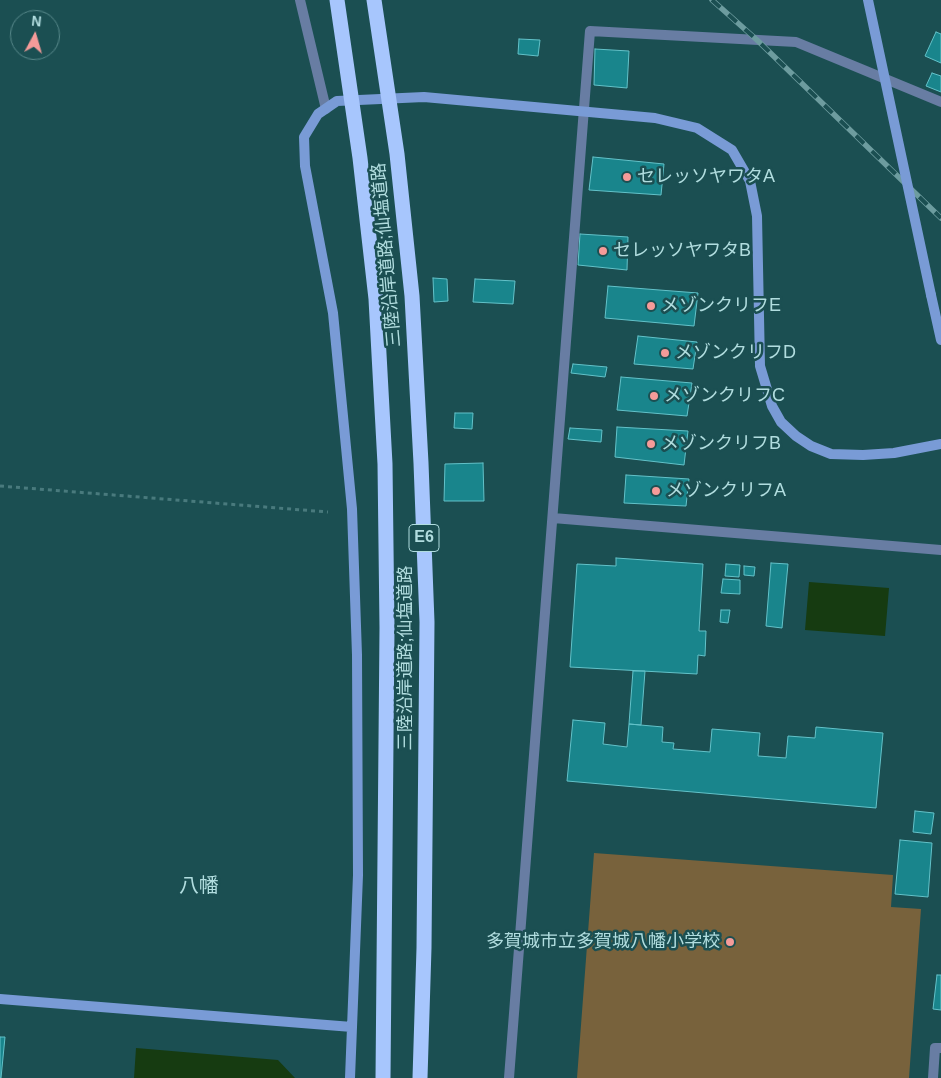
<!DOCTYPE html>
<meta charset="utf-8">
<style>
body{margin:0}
#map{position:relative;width:941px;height:1078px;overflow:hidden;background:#1b4f52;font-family:Arial,sans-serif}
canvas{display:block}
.north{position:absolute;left:10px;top:10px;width:50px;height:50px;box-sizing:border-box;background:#1b4f52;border:1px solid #57888a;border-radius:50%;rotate:6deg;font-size:14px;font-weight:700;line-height:20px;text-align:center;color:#b1dddf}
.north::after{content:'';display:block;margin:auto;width:18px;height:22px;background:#f59b99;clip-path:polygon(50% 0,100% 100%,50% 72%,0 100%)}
</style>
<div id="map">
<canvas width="941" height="1078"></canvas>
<div class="north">N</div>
</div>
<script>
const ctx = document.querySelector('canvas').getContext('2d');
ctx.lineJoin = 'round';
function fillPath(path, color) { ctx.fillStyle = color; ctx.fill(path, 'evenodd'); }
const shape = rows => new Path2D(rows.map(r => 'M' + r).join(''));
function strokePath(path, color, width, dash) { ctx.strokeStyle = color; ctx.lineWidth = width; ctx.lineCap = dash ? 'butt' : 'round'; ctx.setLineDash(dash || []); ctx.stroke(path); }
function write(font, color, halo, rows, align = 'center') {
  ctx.font = font + ' Arial,"Noto Sans JP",sans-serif'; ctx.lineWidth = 5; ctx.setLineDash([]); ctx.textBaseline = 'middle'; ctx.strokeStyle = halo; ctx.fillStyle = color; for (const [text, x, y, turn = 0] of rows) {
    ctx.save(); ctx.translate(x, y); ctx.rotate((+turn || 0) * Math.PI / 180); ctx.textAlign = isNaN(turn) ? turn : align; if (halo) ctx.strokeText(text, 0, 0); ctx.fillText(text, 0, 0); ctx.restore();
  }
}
fillPath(shape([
 [594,853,893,875,891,907,921,909,909,1078,577,1078]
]), '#78623c');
fillPath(shape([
 [809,582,889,588,885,636,805,630],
 [136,1048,278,1060,295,1078,134,1078]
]), '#163b11');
const building = shape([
 [936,32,941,34,941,63,925,56,936,32],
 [519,39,540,40,538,56,518,54,519,39],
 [595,49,629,51,627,88,594,85,595,49],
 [932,73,941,76,941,92,926,86,932,73],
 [593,157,664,164,661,195,589,190,593,157],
 [580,234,628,237,627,270,578,265,580,234],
 [433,278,447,279,448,301,434,302,433,278],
 [475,279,515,281,513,304,473,302,475,279],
 [608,286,698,293,694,326,605,318,608,286],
 [638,336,697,342,693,369,634,364,638,336],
 [573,364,607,367,605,377,571,373,573,364],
 [621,377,692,383,687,416,617,410,621,377],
 [455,413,473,413,472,429,454,428,455,413],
 [617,427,688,431,684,465,615,457,617,427],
 [570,428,602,430,601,442,568,439,570,428],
 [483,463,484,501,444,501,445,464,483,463],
 [626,475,689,479,686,506,624,503,626,475],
 [616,558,703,564,699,631,706,631,705,656,698,655,697,674,570,667,577,564,616,566,616,558],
 [771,563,788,564,782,628,766,626,771,563],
 [726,564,740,565,739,577,725,576,726,564],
 [744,566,755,567,754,576,744,575,744,566],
 [723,579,740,580,740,594,721,593,723,579],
 [721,610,730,610,728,623,720,622,721,610],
 [633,671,645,671,641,725,629,724,633,671],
 [573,720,605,723,603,744,627,747,629,724,663,727,662,742,674,743,673,749,710,752,712,729,760,733,758,756,786,758,788,736,815,738,816,727,883,733,876,808,567,781,573,720],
 [915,811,934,813,931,834,913,832,915,811],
 [900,840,932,843,928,897,895,894,900,840],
 [937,975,941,975,941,1010,933,1009,937,975],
 [0,1037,5,1037,1,1078,0,1078,0,1037]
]);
fillPath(building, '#19858c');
strokePath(building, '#63c2c9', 1);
strokePath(shape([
 [0,486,328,512]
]), '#497a7d', 3, [4, 4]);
strokePath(shape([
 [300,0,326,109],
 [553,518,941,550],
 [509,1078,590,31,796,42,941,102],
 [933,1078,935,1048,941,1048]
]), '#687da3', 10);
strokePath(shape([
 [931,295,941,340],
 [0,999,352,1027],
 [350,1078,358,875,357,655,352,509,333,313,305,166,304,137,318,114,337,101,424,97,655,118,697,128,732,150,750,181,757,216,760,366,772,406,781,422,796,436,811,446,831,454,863,455,894,453,941,444]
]), '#799bd6', 10);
const rail = shape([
 [712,0,757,40,941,218]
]);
strokePath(rail, '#6d9c9f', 5.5);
strokePath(rail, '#1b4f52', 4, [11]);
strokePath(shape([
 [868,0,931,295]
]), '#799bd6', 10);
strokePath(shape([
 [337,0,360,158,376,299,385,464,387,628,383,1078],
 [374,0,397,154,412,296,421,463,427,622,424,948,420,1078]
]), '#a7c6fd', 15);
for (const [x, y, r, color] of [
 [627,177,5,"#f59b99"],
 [603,251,5,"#f59b99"],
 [651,306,5,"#f59b99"],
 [665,353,5,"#f59b99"],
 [654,396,5,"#f59b99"],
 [651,444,5,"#f59b99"],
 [656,491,5,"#f59b99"],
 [730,942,5,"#f59b99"]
]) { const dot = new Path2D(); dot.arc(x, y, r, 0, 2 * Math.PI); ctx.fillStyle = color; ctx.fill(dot); strokePath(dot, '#1b4f52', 2); }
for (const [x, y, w] of [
 [424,538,30]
]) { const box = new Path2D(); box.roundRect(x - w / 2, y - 13.5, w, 27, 4); ctx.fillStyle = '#1b4f52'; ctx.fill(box); strokePath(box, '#b1dddf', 1); }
write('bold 16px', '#b1dddf', null, [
 ["E6",424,538]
]);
write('18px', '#b1dddf', '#1b4f52', [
 ["セレッソヤワタA",637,177],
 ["セレッソヤワタB",613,251],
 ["メゾンクリフE",661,306],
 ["メゾンクリフD",675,353],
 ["メゾンクリフC",664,396],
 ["メゾンクリフB",661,444],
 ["メゾンクリフA",666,491],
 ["多賀城市立多賀城八幡小学校",720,942,"right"]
], 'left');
write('18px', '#b1dddf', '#1b4f52', [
 ["三陸沿岸道路;仙塩道路",387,255,-95],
 ["三陸沿岸道路;仙塩道路",406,658,-90]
]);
write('20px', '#b1dddf', '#1b4f52', [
 ["八幡",199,886]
]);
</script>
